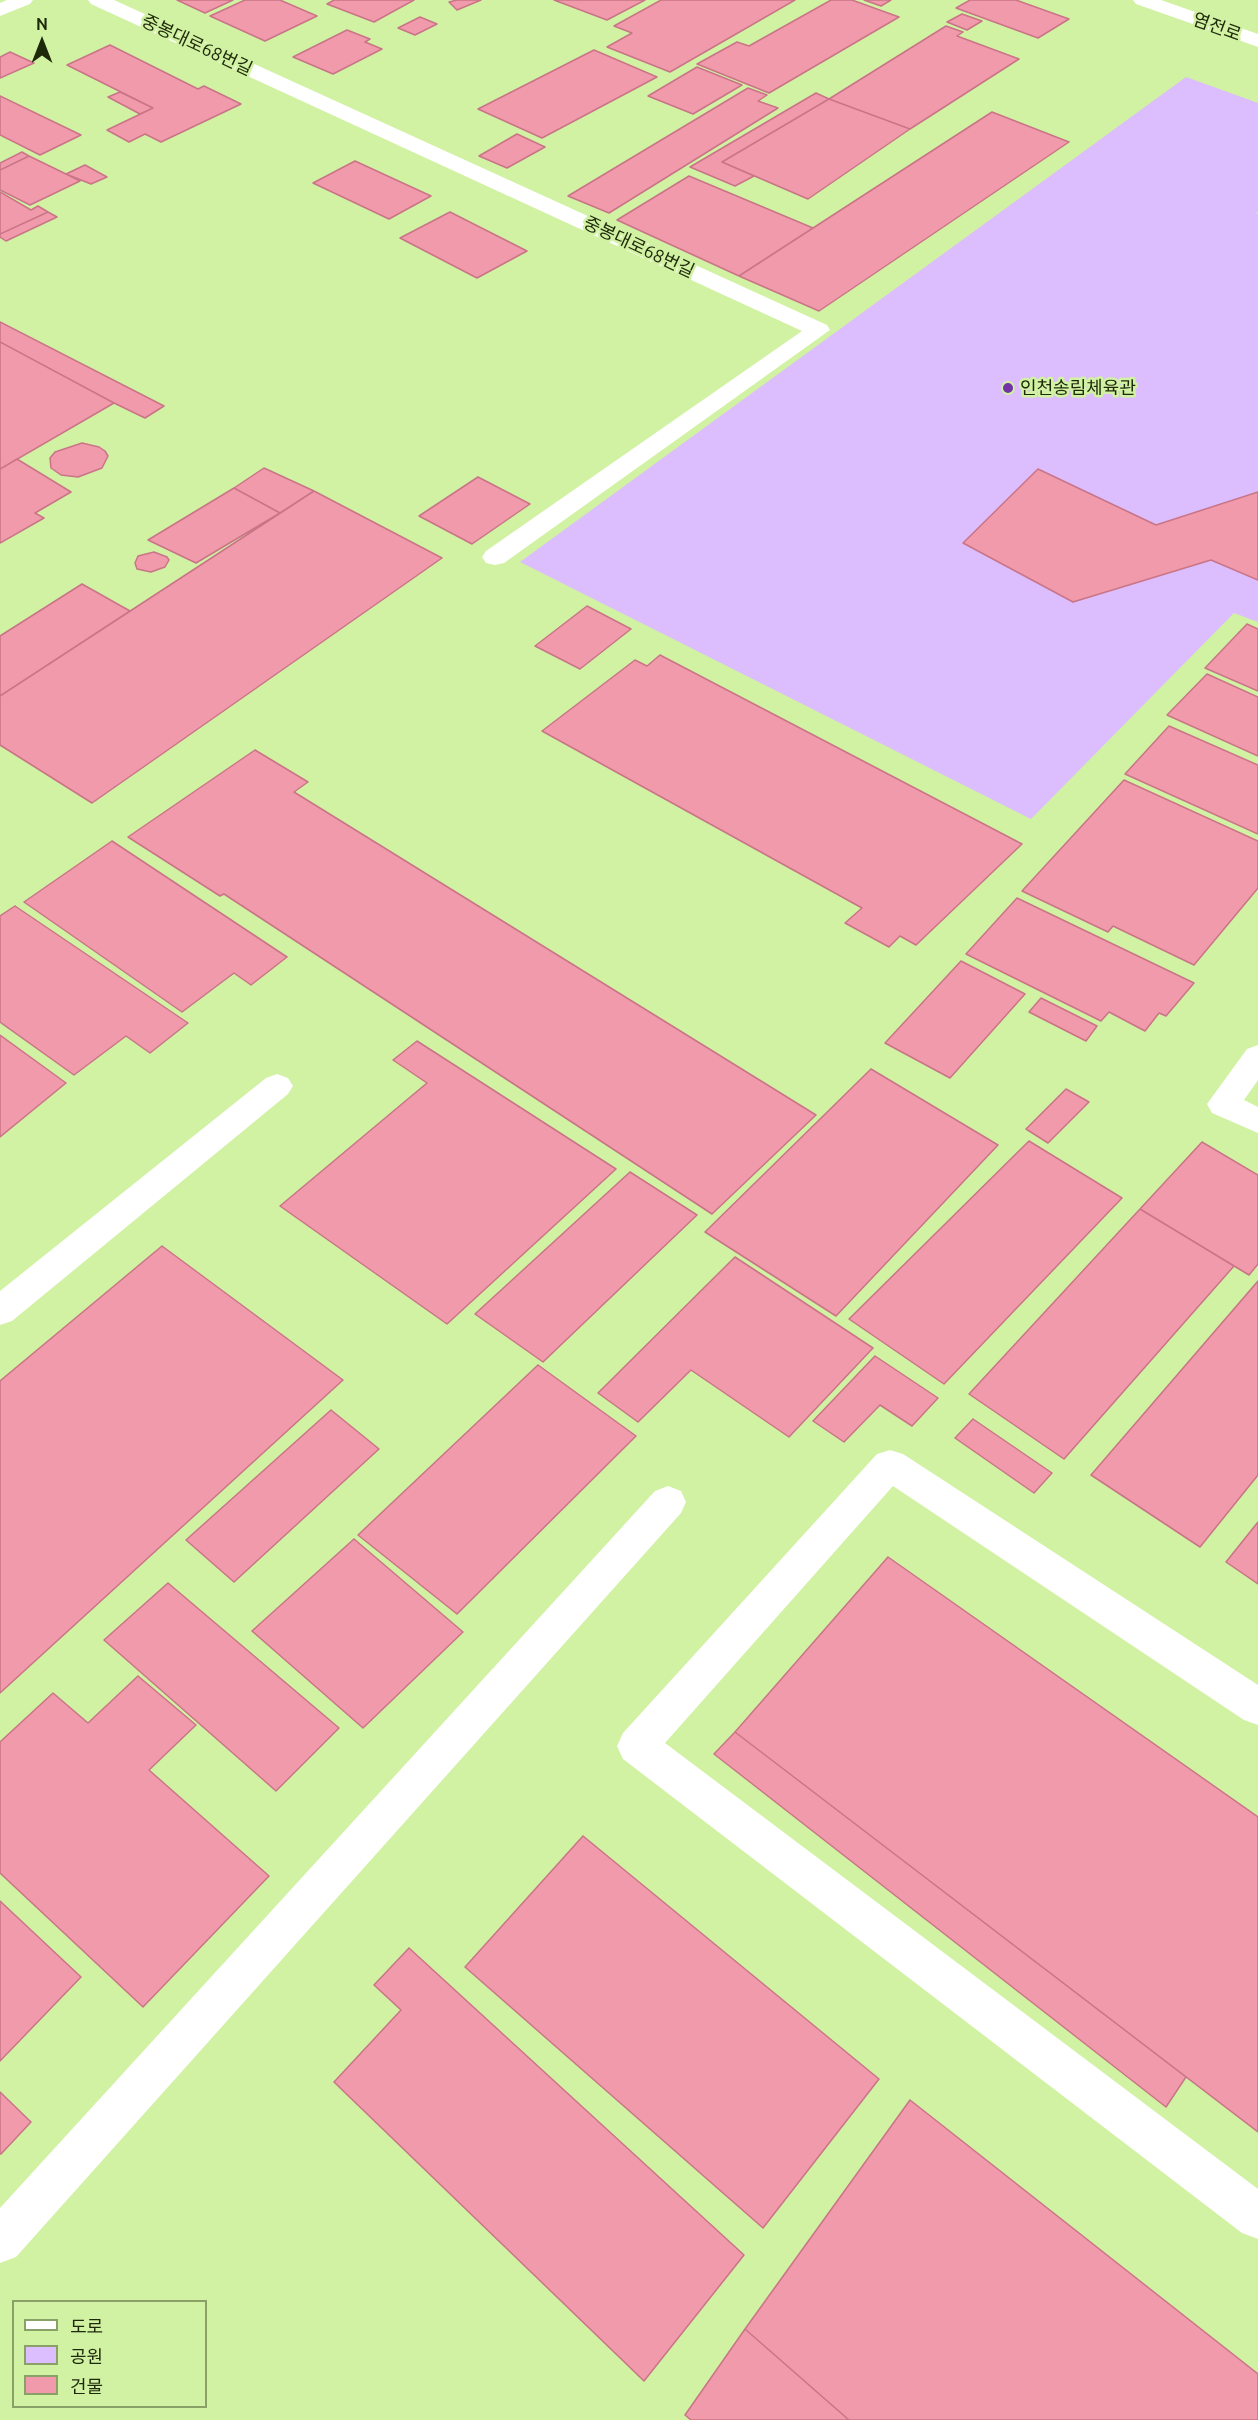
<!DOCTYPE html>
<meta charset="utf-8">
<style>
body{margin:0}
#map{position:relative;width:1258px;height:2420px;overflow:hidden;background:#d1f1a3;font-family:Ubuntu,"Noto Sans KR",sans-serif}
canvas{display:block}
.legend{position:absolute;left:12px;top:2300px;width:195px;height:108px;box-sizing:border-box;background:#d1f1a3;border:2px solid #89a166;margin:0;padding:8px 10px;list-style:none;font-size:18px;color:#1e290a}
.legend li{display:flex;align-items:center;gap:12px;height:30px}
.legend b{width:30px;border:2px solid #89a166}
.north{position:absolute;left:12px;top:12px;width:60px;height:60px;-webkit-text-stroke:4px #d1f1a3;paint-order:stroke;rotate:0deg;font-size:16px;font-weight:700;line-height:24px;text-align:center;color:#1e290a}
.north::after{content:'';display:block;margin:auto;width:21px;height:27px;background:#1e290a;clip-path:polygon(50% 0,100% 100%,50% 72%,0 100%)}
</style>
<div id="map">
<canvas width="1258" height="2420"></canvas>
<ul class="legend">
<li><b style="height:8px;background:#fff"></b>도로</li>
<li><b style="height:16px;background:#dcbdfd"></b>공원</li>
<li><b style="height:16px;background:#f19aab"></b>건물</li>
</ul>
<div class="north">N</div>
</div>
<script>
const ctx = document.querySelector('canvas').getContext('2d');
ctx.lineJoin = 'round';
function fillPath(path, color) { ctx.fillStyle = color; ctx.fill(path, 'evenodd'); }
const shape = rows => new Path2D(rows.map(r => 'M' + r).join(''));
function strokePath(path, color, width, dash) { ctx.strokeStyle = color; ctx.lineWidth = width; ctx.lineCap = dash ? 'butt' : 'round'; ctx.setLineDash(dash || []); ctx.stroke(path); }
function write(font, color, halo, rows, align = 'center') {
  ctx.font = font + ' Ubuntu,"Noto Sans KR",sans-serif'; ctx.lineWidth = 5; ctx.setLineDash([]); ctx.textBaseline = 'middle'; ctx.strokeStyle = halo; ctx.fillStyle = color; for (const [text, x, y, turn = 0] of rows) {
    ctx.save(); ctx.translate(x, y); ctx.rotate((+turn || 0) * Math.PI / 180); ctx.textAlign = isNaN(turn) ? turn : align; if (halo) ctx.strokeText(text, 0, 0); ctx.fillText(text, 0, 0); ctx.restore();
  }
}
fillPath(shape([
 [1186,77,1258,103,1258,211,1256,213,1258,214,1258,622,1234,613,1031,819,520,562]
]), '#dcbdfd');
const building = shape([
 [177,0,233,0,205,13,177,0],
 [245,0,280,0,317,16,265,41,210,16,245,0],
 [334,0,414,0,374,22,327,4,334,0],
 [457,0,481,0,457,10,449,2,457,0],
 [554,0,645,0,607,20,554,0],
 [661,0,795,0,670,72,607,47,632,33,614,26,661,0],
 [831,0,852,0,899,17,769,93,697,64,737,42,749,46,831,0],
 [864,0,891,0,881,6,864,0],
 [970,0,1016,0,1069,19,1038,38,956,8,970,0],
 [962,14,982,21,967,30,947,22,962,14],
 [420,17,437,24,415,35,398,28,420,17],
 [946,26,963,32,957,36,1019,59,910,129,829,99,946,26],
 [347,30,370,39,365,42,382,49,333,74,293,57,347,30],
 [110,45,198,89,204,86,241,104,161,142,145,134,129,142,107,130,153,108,67,65,110,45],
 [594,50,657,77,542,138,478,109,594,50],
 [10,52,34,63,0,78,0,57,10,52],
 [697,67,742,85,693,114,648,96,697,67],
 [748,88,767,95,758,101,778,108,609,213,568,196,748,88],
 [120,92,153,108,140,114,108,97,120,92],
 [816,93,829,99,722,162,754,176,735,186,690,167,816,93],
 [0,96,81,135,40,155,0,135,0,96],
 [829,99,910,129,808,199,722,162,829,99],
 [992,112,1069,142,819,311,739,276,992,112],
 [517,134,545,147,507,168,479,156,517,134],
 [22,152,29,156,0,170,0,163,22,152],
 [29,156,66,174,80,181,30,205,0,190,0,170,29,156],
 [355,161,431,196,389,219,313,183,355,161],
 [85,165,107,177,91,184,66,174,85,165],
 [689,176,813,228,739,276,617,220,689,176],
 [0,192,31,210,38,206,48,212,0,234,0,192],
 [48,212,57,217,6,241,0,237,0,234,48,212],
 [450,212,527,251,477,278,400,238,450,212],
 [0,322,164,406,145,418,114,403,0,342,0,322],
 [0,342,114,403,0,469,0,342],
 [82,443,99,447,105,451,108,456,102,468,78,477,61,475,51,468,50,458,55,452,82,443],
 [17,459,71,492,35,513,44,518,0,543,0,469,17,459],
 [264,468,314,491,280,513,234,488,264,468],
 [1038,469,1156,525,1258,492,1258,580,1211,560,1073,602,963,543,1038,469],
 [478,477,530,504,472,544,419,516,478,477],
 [234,488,280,513,196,563,148,540,234,488],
 [314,491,442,558,92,803,0,745,0,696,314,491],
 [154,552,167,557,169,560,165,567,151,572,137,569,135,563,138,556,154,552],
 [82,584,130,611,0,696,0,636,82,584],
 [587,606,631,629,580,669,535,646,587,606],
 [1247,624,1258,629,1258,691,1205,668,1247,624],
 [660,655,1022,844,916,945,900,936,889,947,845,923,862,908,542,731,635,660,647,666,660,655],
 [1207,674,1258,697,1258,756,1167,715,1207,674],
 [1169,726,1258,765,1258,834,1125,774,1169,726],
 [255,750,308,782,294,792,816,1115,712,1214,224,894,220,896,128,837,255,750],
 [1124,780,1258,841,1258,888,1194,965,1113,926,1108,932,1022,891,1124,780],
 [112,841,287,957,251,985,234,973,182,1012,24,902,112,841],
 [1017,898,1194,983,1166,1016,1159,1013,1145,1031,1109,1012,1101,1021,966,954,1017,898],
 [15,906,188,1023,150,1053,126,1036,74,1075,0,1022,0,916,15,906],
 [961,961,1025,994,950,1078,885,1043,961,961],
 [1041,998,1097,1026,1086,1041,1029,1012,1041,998],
 [0,1035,66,1083,0,1137,0,1035],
 [417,1041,616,1169,447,1324,280,1206,427,1083,393,1060,417,1041],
 [871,1069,998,1145,836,1316,705,1232,871,1069],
 [1066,1089,1089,1102,1048,1143,1026,1129,1066,1089],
 [1029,1141,1122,1198,944,1384,849,1319,1029,1141],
 [1202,1142,1258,1175,1258,1264,1249,1275,1140,1209,1202,1142],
 [630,1172,697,1215,543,1362,475,1314,630,1172],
 [1140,1209,1234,1266,1064,1459,969,1394,1140,1209],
 [162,1246,343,1380,0,1693,0,1381,162,1246],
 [735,1257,873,1348,789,1437,691,1370,638,1422,598,1393,735,1257],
 [1258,1281,1258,1475,1200,1547,1091,1475,1258,1281],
 [875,1356,938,1398,912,1426,880,1405,844,1442,813,1421,875,1356],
 [538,1365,636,1436,457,1614,358,1535,538,1365],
 [331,1410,379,1449,234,1582,186,1540,331,1410],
 [973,1419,1052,1473,1034,1493,955,1438,973,1419],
 [1258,1522,1258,1584,1226,1562,1258,1522],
 [354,1539,463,1632,363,1728,252,1631,354,1539],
 [888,1557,1258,1817,1258,2132,735,1732,888,1557],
 [168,1583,339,1728,276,1791,104,1640,168,1583],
 [138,1676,196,1725,149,1770,269,1876,143,2007,0,1873,0,1742,53,1693,88,1723,138,1676],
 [735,1732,1186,2077,1166,2107,714,1754,735,1732],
 [583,1836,879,2079,763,2228,465,1967,583,1836],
 [0,1901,81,1977,0,2061,0,1901],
 [409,1948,744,2255,644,2381,334,2082,401,2010,374,1985,409,1948],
 [0,2092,31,2122,1,2154,0,2154,0,2092],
 [910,2100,1258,2374,1258,2420,849,2420,745,2329,910,2100],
 [745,2329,849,2420,691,2420,685,2415,745,2329]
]);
fillPath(building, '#f19aab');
strokePath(building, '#c97587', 1.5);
fillPath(shape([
 [88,0,114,0,827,325,830,330,504,563,495,565,486,563,482,557,486,551,802,331,91,4,88,0],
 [1133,0,1161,0,1258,34,1258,47,1136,4,1133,0],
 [1258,1045,1258,1080,1244,1100,1258,1107,1258,1133,1212,1113,1207,1104,1247,1049,1258,1045],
 [277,1074,288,1078,293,1086,288,1094,12,1321,0,1325,0,1291,266,1078,277,1074],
 [890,1450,903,1454,1258,1685,1258,1725,1244,1720,893,1486,665,1743,1258,2189,1258,2239,1242,2233,623,1759,617,1746,623,1733,877,1454,890,1450],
 [668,1486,681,1491,686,1502,681,1513,16,2257,0,2263,0,2208,655,1491,668,1486]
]), '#fff');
fillPath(shape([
 [7,0,33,0,30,4,0,16,0,3,7,0]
]), '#fff');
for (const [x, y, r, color] of [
 [1008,388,6,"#7432a7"]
]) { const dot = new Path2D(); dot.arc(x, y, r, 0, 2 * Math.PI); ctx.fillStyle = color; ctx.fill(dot); strokePath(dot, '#d1f1a3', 2); }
write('18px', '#1e290a', '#d1f1a3', [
 ["염전로",1217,27,20],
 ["중봉대로68번길",197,45,25],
 ["중봉대로68번길",639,247,25]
]);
write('18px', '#1e290a', '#d1f1a3', [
 ["인천송림체육관",1020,388]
], 'left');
</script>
